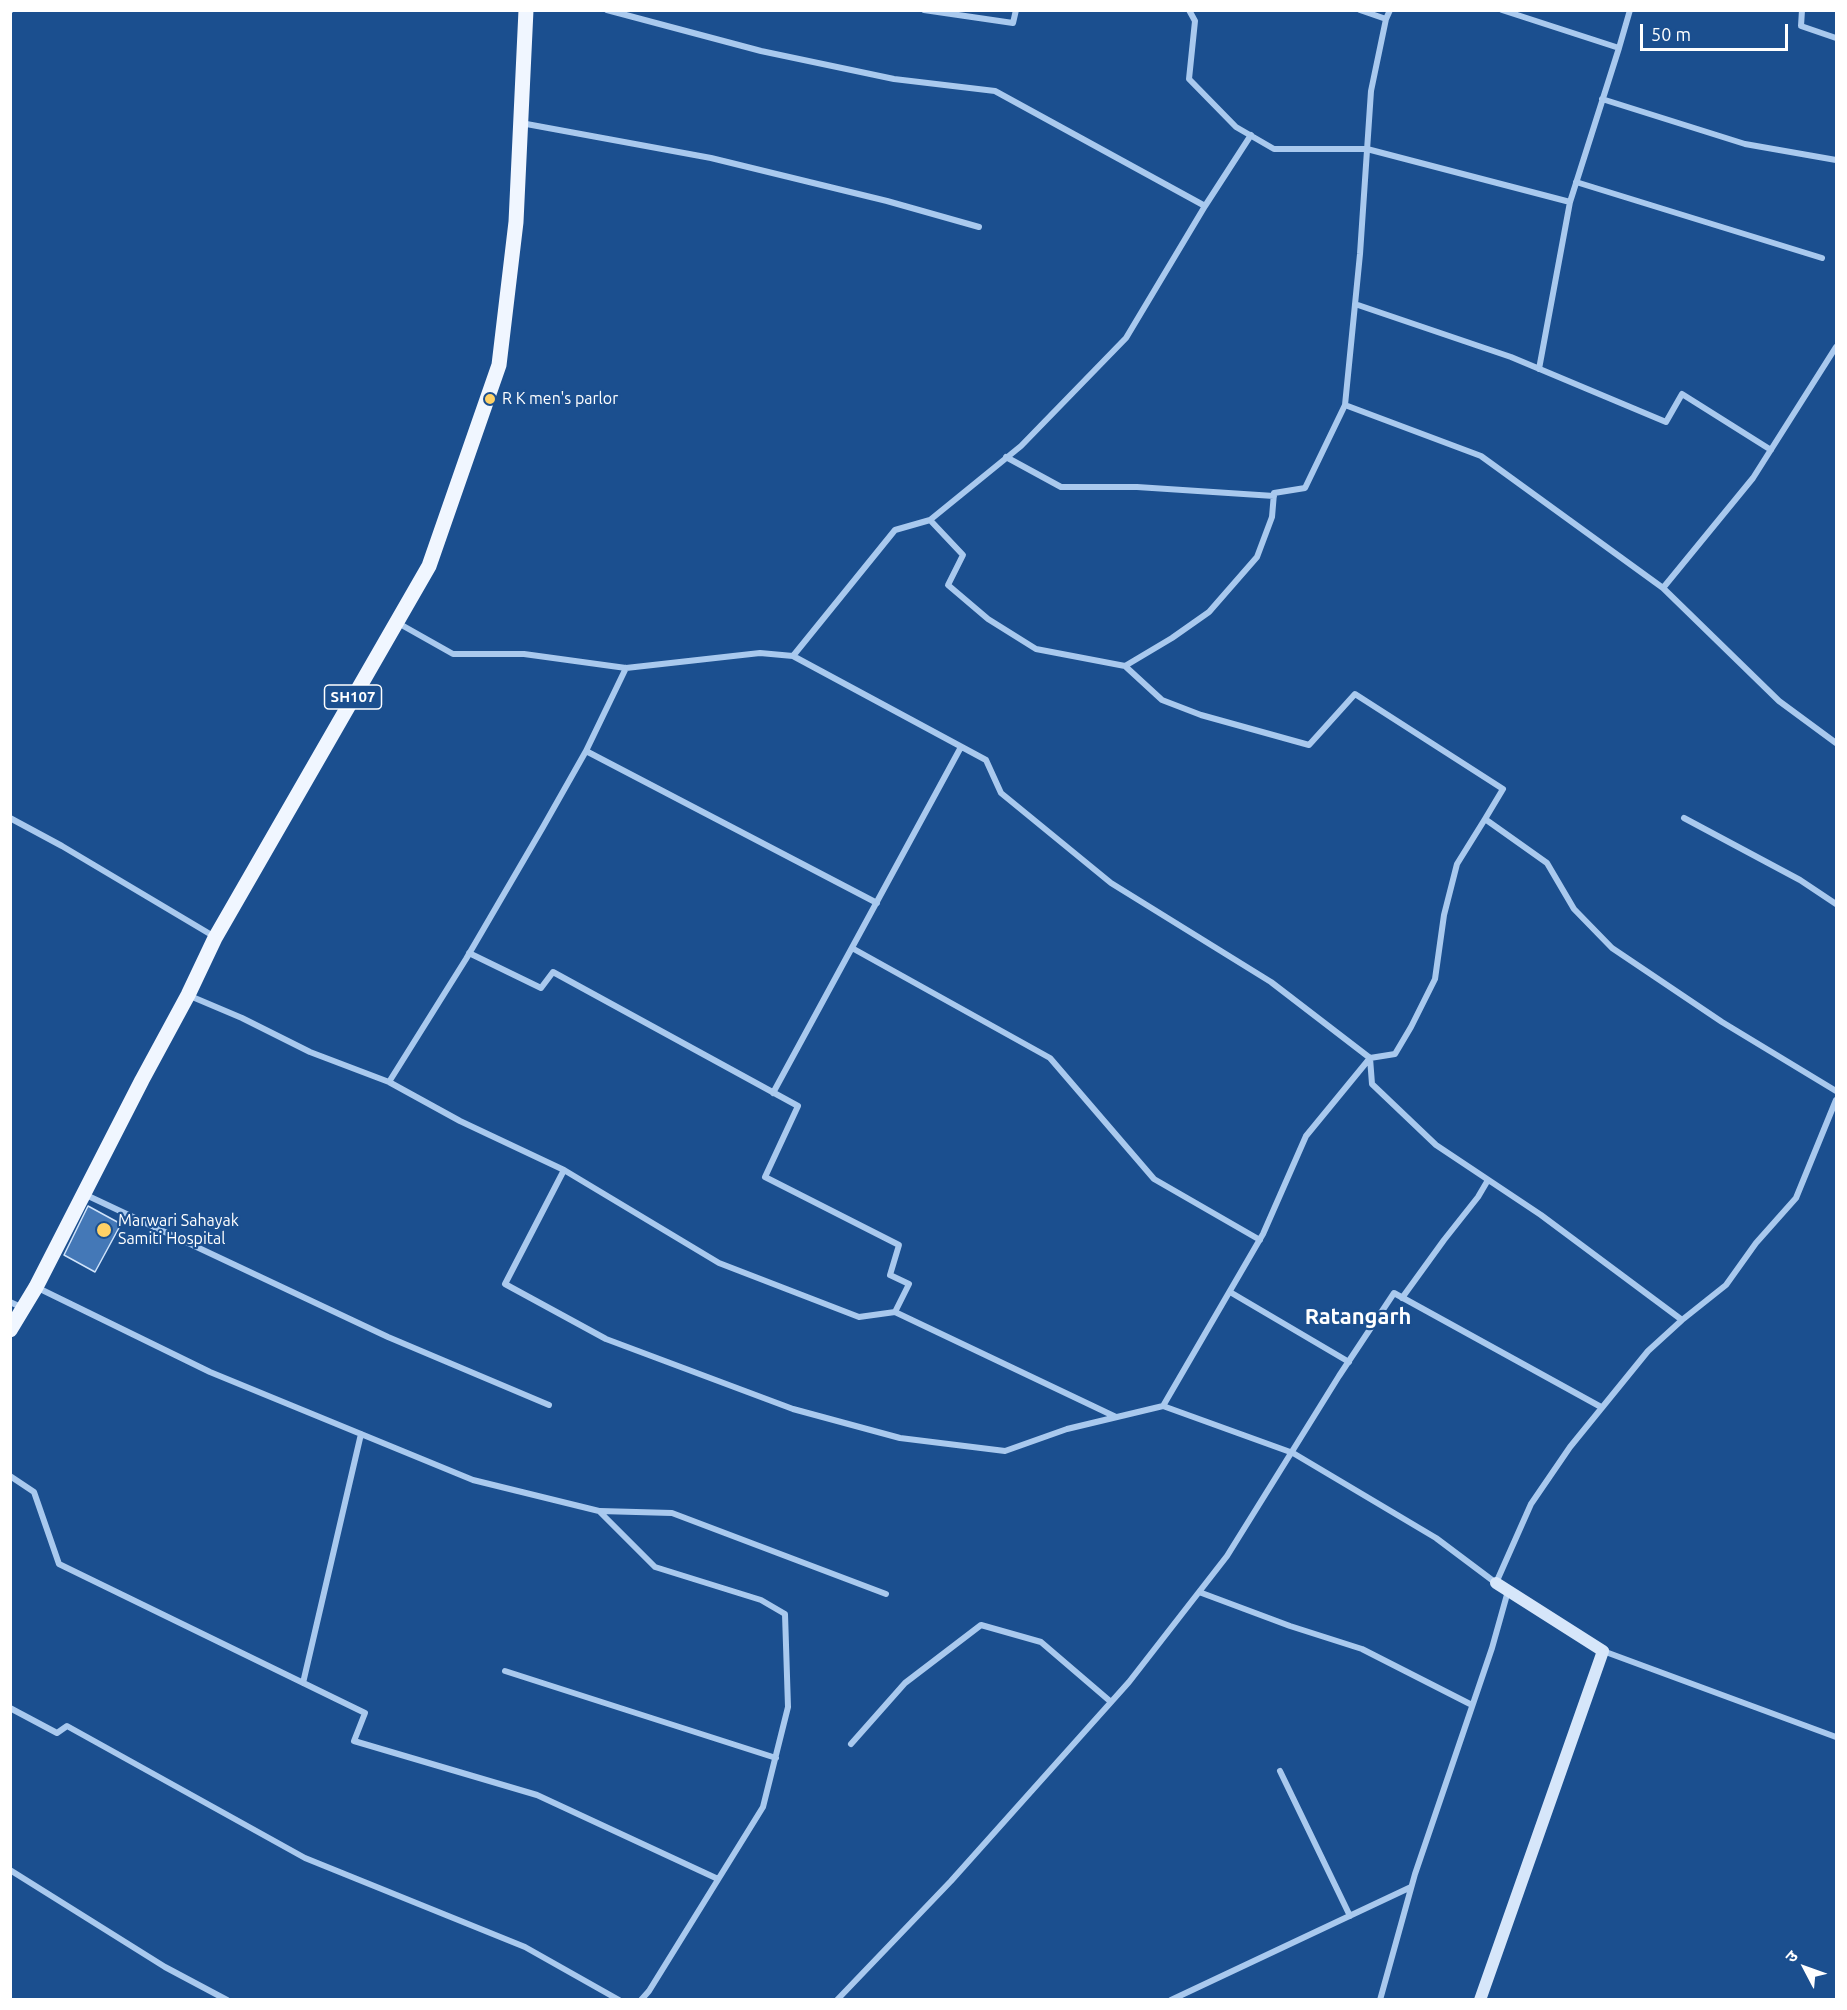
<!DOCTYPE html>
<meta charset="utf-8">
<style>
body{margin:0}
#map{position:relative;width:1847px;height:2010px;overflow:hidden;background:#1b4f8f;font-family:Ubuntu,"Noto Sans Devanagari",sans-serif}
canvas{display:block}
.frame{position:absolute;inset:0;border:12px solid #fff;pointer-events:none}
.north{position:absolute;left:1775px;top:1938px;width:60px;height:60px;-webkit-text-stroke:4px #1b4f8f;paint-order:stroke;rotate:311deg;font-size:16px;font-weight:700;line-height:24px;text-align:center;color:#fff}
.north::after{content:'';display:block;margin:auto;width:21px;height:27px;background:#fff;clip-path:polygon(50% 0,100% 100%,50% 72%,0 100%)}
.scale{position:absolute;left:1640px;top:24px;width:148px;height:27px;box-sizing:border-box;border:3px solid #fff;border-top:0;padding-left:8px;font-size:18px;line-height:21px;white-space:nowrap;color:#fff;-webkit-text-stroke:4px #1b4f8f;paint-order:stroke}
</style>
<div id="map">
<canvas width="1847" height="2010"></canvas>
<div class="frame"></div>
<div class="north">उ</div>
<div class="scale">50 m</div>
</div>
<script>
const ctx = document.querySelector('canvas').getContext('2d');
ctx.lineJoin = 'round';
function fillPath(path, color) { ctx.fillStyle = color; ctx.fill(path, 'evenodd'); }
const shape = rows => new Path2D(rows.map(r => 'M' + r).join(''));
function strokePath(path, color, width, dash) { ctx.strokeStyle = color; ctx.lineWidth = width; ctx.lineCap = dash ? 'butt' : 'round'; ctx.setLineDash(dash || []); ctx.stroke(path); }
function write(font, color, halo, rows, align = 'center') {
  ctx.font = font + ' Ubuntu,sans-serif'; ctx.lineWidth = 4.5; ctx.setLineDash([]); ctx.textBaseline = 'middle'; ctx.strokeStyle = halo; ctx.fillStyle = color; for (const [text, x, y, turn = 0] of rows) {
    ctx.save(); ctx.translate(x, y); ctx.rotate((+turn || 0) * Math.PI / 180); ctx.textAlign = isNaN(turn) ? turn : align; if (halo) ctx.strokeText(text, 0, 0); ctx.fillText(text, 0, 0); ctx.restore();
  }
}
const building = shape([
 [88,1206,121,1224,95,1272,64,1255,88,1206]
]);
fillPath(building, '#4478b7');
strokePath(building, '#cfe3fa', 1.5);
strokePath(shape([
 [607,10,761,51,894,79,995,91,1205,206,1251,135],
 [924,10,1013,23,1016,10],
 [1189,10,1195,21,1189,79,1236,127,1274,149,1367,149,1570,202,1619,48],
 [1360,10,1386,19,1371,91,1360,254,1345,405,1481,456,1663,588,1779,701,1836,743],
 [1502,10,1619,48,1630,10],
 [1802,10,1801,26,1836,38],
 [10,11,11,10],
 [1386,19,1390,10],
 [1602,99,1745,144,1836,160],
 [521,123,711,158,887,201,979,227],
 [1576,182,1822,258],
 [1355,304,1511,357,1666,422,1682,394,1771,450],
 [1539,369,1570,202],
 [1006,457,1061,487,1137,487,1274,496],
 [930,520,963,555,948,585,988,619,1036,649,1125,666,1162,700,1201,715,1309,745,1355,694,1503,789,1485,819,1547,863,1574,909,1612,948,1722,1022,1836,1091],
 [1663,588,1753,478,1836,347],
 [398,623,453,654,524,654,626,668,760,653,793,656,895,530,930,520,1021,446,1126,338,1205,206],
 [793,656,986,760,1001,793,1111,883,1271,982,1370,1058,1372,1084,1436,1145,1541,1215,1682,1320,1726,1285,1756,1243,1796,1198,1836,1100],
 [1125,666,1172,638,1209,612,1257,557,1272,517,1274,493,1305,488,1345,405],
 [586,751,877,903],
 [10,818,62,846,215,937],
 [1684,818,1800,880,1836,904],
 [1485,819,1457,864,1444,915,1435,979,1411,1027,1395,1054,1370,1058,1306,1136,1263,1234,1163,1406,1293,1453,1436,1538,1496,1583,1531,1504,1570,1447,1648,1351,1682,1320],
 [852,948,1050,1058,1154,1179,1260,1240],
 [469,953,541,988,553,972,798,1106,765,1177,899,1245,890,1275,909,1284,895,1312],
 [190,996,242,1018,310,1052,389,1082,460,1121,564,1170,505,1284,606,1339,793,1409,900,1438,1005,1451,1067,1429,1163,1406],
 [389,1082,466,959,543,827,586,751,626,668],
 [773,1093,961,747],
 [564,1170,719,1263,859,1317,895,1312,1116,1417],
 [84,1194,388,1337,549,1405],
 [36,1287,210,1372,473,1480,599,1511,655,1567,761,1600,785,1614,788,1707,763,1807,649,1991,641,2000],
 [1230,1292,1349,1362],
 [1402,1298,1444,1240,1478,1197,1488,1180],
 [10,1302,23,1308],
 [10,1476,34,1492,59,1564,365,1713,354,1741,537,1795,718,1879],
 [600,1511,672,1513,886,1594],
 [1199,1592,1290,1626,1362,1649,1472,1705],
 [1603,1651,1836,1737],
 [505,1671,776,1758],
 [303,1683,361,1434],
 [10,1708,57,1733,67,1726,305,1858,525,1947,619,2000],
 [851,1744,905,1683,981,1625,1041,1642,1111,1702],
 [1280,1771,1350,1916],
 [10,1870,165,1967,227,2000],
 [837,2000,951,1881,1129,1682,1227,1556,1339,1376,1394,1293,1601,1407],
 [1171,2000,1411,1887],
 [1380,2000,1415,1874,1492,1648,1508,1591]
]), '#a9c9ee', 6);
strokePath(shape([
 [1480,2000,1603,1651,1496,1583]
]), '#d6e6fa', 12);
strokePath(shape([
 [10,1330,36,1287,142,1080,188,995,215,938,429,566,499,365,516,222,526,10]
]), '#f0f6ff', 15);
for (const [x, y, r, color] of [
 [490,399,6,"#ffd166"],
 [104,1230,8,"#ffd166"]
]) { const dot = new Path2D(); dot.arc(x, y, r, 0, 2 * Math.PI); ctx.fillStyle = color; ctx.fill(dot); strokePath(dot, '#1b4f8f', 2); }
for (const [x, y, w] of [
 [353,697,57]
]) { const box = new Path2D(); box.roundRect(x - w / 2, y - 12, w, 24, 4.5); ctx.fillStyle = '#1b4f8f'; ctx.fill(box); strokePath(box, '#fff', 1.5); }
write('bold 15px', '#fff', null, [
 ["SH107",353,697]
]);
write('16px', '#fff', '#1b4f8f', [
 ["R K men's parlor",502,399],
 ["Marwari Sahayak",118,1221],
 ["Samiti Hospital",118,1239]
], 'left');
write('bold 22px', '#fff', '#1b4f8f', [
 ["Ratangarh",1358,1317]
]);
</script>
